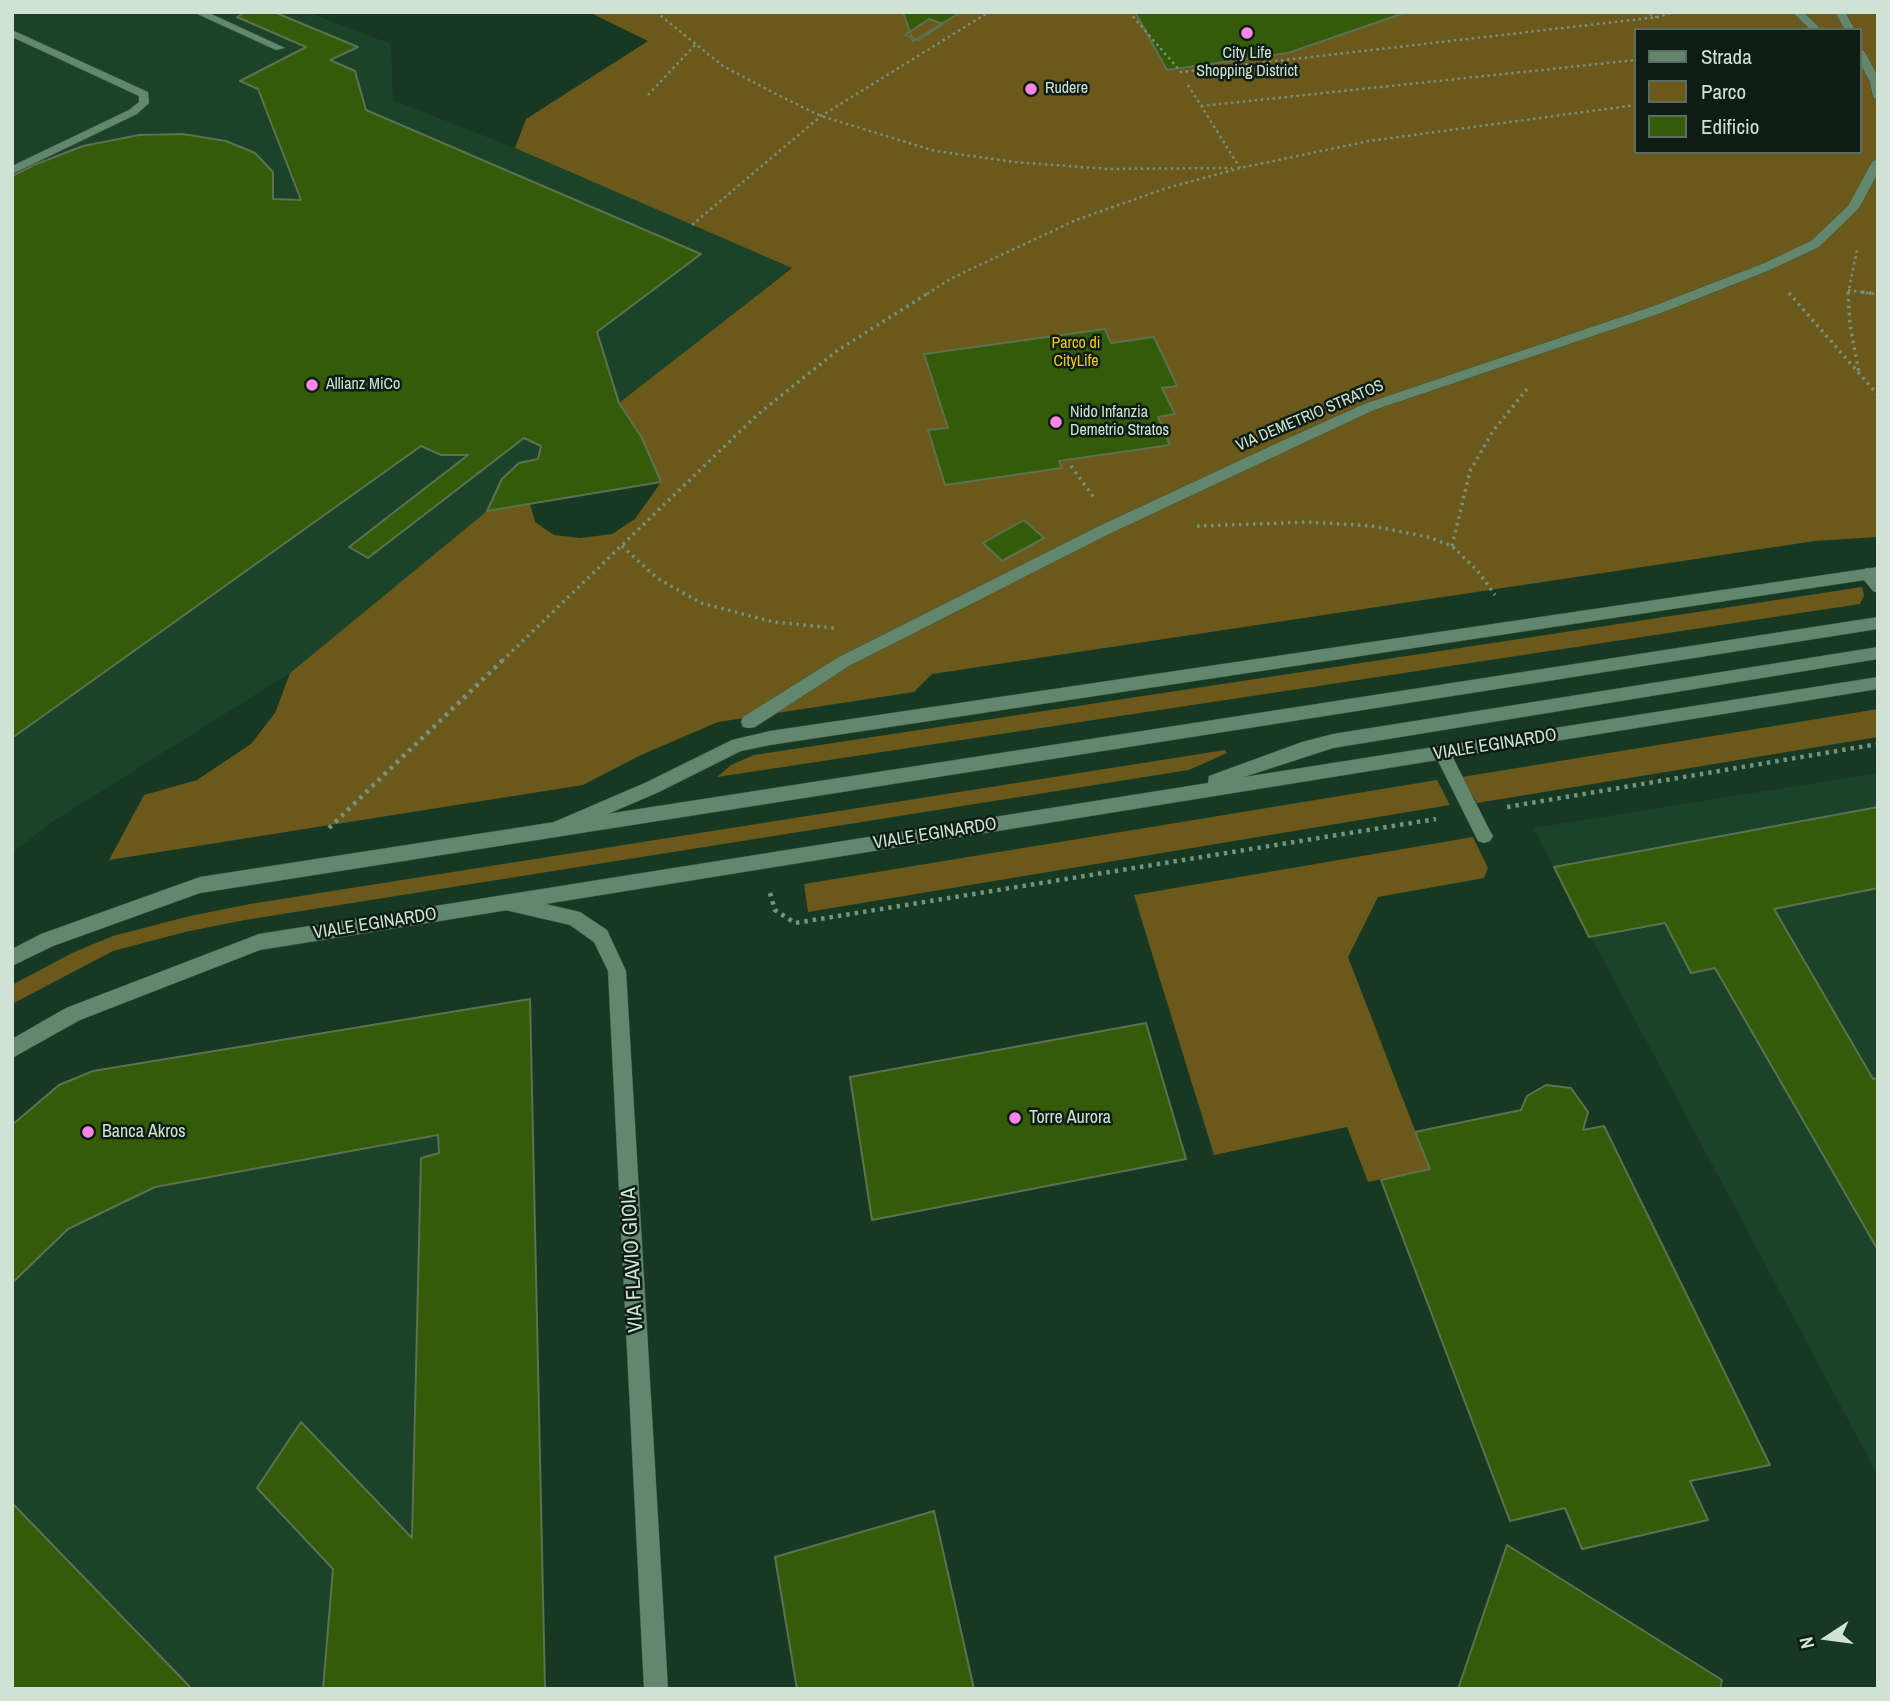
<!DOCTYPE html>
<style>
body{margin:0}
#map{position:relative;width:1890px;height:1701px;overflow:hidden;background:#173923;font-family:"Archivo Narrow",sans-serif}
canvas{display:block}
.frame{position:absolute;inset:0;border:14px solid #cfe2d4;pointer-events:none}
.legend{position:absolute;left:1634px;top:28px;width:228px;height:126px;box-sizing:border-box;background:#0e1d13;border:2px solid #5b6c60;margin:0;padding:9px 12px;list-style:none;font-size:21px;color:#cfe2d4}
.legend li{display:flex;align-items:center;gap:14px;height:35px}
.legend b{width:35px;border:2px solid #5b6c60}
.north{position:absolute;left:1792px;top:1603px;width:70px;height:70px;-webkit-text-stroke:5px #0e1d13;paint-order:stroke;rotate:257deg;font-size:19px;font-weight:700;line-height:28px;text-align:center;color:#cfe2d4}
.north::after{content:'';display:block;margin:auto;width:24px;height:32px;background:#cfe2d4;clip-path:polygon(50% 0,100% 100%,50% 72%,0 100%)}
</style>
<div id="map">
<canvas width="1890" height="1701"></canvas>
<div class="frame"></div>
<ul class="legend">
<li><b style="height:9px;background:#63876d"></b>Strada</li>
<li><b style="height:19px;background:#6a591a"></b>Parco</li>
<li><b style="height:19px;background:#335b0a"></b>Edificio</li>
</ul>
<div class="north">N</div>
</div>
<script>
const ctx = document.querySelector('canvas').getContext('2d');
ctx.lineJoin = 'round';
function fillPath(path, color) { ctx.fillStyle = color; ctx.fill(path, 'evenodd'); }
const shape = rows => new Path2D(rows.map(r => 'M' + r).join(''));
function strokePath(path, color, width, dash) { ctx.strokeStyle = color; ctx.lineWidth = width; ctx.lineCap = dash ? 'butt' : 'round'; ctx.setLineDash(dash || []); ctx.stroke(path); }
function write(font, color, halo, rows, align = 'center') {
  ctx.font = font + ' "Archivo Narrow",sans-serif'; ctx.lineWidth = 5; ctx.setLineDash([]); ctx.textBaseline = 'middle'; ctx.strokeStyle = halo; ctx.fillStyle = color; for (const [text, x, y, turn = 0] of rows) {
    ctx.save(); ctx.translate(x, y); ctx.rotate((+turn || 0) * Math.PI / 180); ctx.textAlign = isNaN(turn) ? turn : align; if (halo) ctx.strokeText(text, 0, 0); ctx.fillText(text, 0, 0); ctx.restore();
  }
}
fillPath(shape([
 [12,12,307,12,391,44,393,100,515,148,792,267,619,403,642,438,661,482,487,511,290,673,52,822,12,853],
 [1878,773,1878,1476,1533,828],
 [530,999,545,1689,12,1689,12,1125,59,1085,93,1071]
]), '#1a4329');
fillPath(shape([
 [589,12,1135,12,1168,70,1288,53,1407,12,1878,12,1878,537,1815,541,932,674,914,692,718,722,641,755,583,785,109,860,144,795,197,780,251,744,275,713,290,673,487,511,530,504,535,522,554,535,581,538,612,534,635,519,661,482,642,438,619,403,792,268,515,148,526,119,648,41],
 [1636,30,1860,30,1860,152,1636,152],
 [1862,587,1864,596,1860,604,717,777,731,765,754,755],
 [1878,709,1878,737,1477,803,1462,777],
 [1225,750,1227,753,1189,770,245,920,185,932,113,951,12,1004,12,985,72,953,113,936,190,916,250,904],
 [1437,780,1450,805,808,912,804,884],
 [1473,837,1488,868,1484,878,1378,897,1348,957,1430,1169,1368,1182,1347,1127,1214,1155,1134,895]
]), '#6a591a');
const building = shape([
 [246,12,274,12,358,47,330,60,355,71,366,110,701,254,597,332,619,403,642,438,661,482,487,511,502,479,519,463,538,459,541,446,524,438,368,558,349,547,468,455,441,455,421,446,12,738,12,176,34,165,83,146,139,135,183,134,226,141,255,153,273,172,273,199,301,200,258,89,240,81,306,47,237,17,246,12],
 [903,12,961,12,913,41,903,12],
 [1135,12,1407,12,1288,53,1167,70,1135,12],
 [929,19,943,24,919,40,905,35,929,19],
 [1105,329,1111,343,1154,337,1177,386,1162,388,1175,414,1158,417,1170,445,1059,461,1062,468,945,485,928,430,948,428,924,354,1105,329],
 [1024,520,1044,538,1002,561,983,543,1024,520],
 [1878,807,1878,888,1774,909,1873,1079,1878,1078,1878,1250,1715,968,1691,973,1665,923,1589,937,1554,867,1878,807],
 [530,999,545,1689,323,1689,333,1569,257,1488,301,1422,412,1538,421,1158,439,1153,438,1135,155,1187,68,1229,12,1283,12,1125,59,1085,93,1071,530,999],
 [1146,1023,1186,1159,872,1220,850,1077,1146,1023],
 [1546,1085,1571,1088,1588,1112,1583,1130,1604,1126,1770,1465,1690,1481,1708,1520,1582,1549,1565,1508,1510,1521,1381,1180,1430,1169,1415,1132,1521,1110,1527,1096,1546,1085],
 [12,1503,192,1689,12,1689,12,1503],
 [934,1511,974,1689,797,1689,775,1557,934,1511],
 [1507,1545,1722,1680,1720,1689,1458,1689,1507,1545]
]);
fillPath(building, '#335b0a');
strokePath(building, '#5d7150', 2);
const lane = shape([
 [193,12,207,12,285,48,276,50,193,12],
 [12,30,148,92,149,103,137,114,12,174,12,166,129,110,139,102,139,96,12,37,12,30],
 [1442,746,1448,748,1490,831,1493,836,1490,841,1484,843,1478,841,1434,753,1436,748,1442,746]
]);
const street = shape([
 [1792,12,1803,12,1822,30,1811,30,1792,12],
 [1835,12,1845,12,1855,30,1845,30,1835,12],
 [1860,49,1865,52,1878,77,1878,100,1873,97,1870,82,1860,63,1860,49],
 [1878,159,1878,173,1859,208,1819,247,1770,270,1661,313,1374,410,1107,535,849,666,755,727,749,728,743,727,741,722,743,717,837,658,1097,527,1273,445,1364,404,1651,307,1762,264,1811,241,1848,206,1872,162,1878,159],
 [1878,567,1878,578,770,745,741,751,659,792,566,832,560,834,554,832,551,827,554,822,647,782,732,740,770,731,1878,567],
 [507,895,580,912,607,930,626,971,668,1689,644,1689,608,971,594,942,570,925,501,909,498,903,501,897,507,895]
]);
const secondary = shape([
 [1867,568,1878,576,1878,593,1873,591,1859,574,1867,568],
 [1878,617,1878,629,200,893,53,946,12,966,12,949,41,934,200,877,1878,617],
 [1878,647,1878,659,1333,748,1244,777,1878,677,1878,689,260,950,80,1020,12,1058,12,1039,66,1008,259,934,1208,783,1209,776,1302,742,1333,734,1878,647]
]);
strokePath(lane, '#3a5643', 1);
strokePath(street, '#3a5643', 1);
strokePath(secondary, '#3a5643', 1);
strokePath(shape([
 [656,12,723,66,778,95,821,116,935,151,1015,162,1108,169,1232,168],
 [1129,12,1181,72,1658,17,1674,12],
 [1644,12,1657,17],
 [1188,85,1240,168],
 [648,95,695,45],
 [1201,106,1636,60],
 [692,225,821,116,989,12],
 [1848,290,1875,294],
 [927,294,952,278,1076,220,1164,189,1240,168,1369,141,1636,105],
 [1848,294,1857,250]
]), '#77917f', 2.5, [2.5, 3.5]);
strokePath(shape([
 [1848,292,1850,325,1859,373],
 [1862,292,1878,294],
 [1789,293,1878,395],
 [1071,466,1095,499],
 [1197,526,1308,522,1372,526,1428,537,1452,546,1477,570,1495,595],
 [622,546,657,578,701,603,774,622,834,628],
 [1452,546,1470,471,1493,431,1527,389],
 [502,661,757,415,838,350,930,292]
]), '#77917f', 3.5, [2.5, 4.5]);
strokePath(shape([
 [1507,807,1878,744],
 [329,828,504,659],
 [770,893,775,910,795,923,1436,819]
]), '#77917f', 4.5, [3.5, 5]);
fillPath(lane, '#63876d');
fillPath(street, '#63876d');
fillPath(secondary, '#63876d');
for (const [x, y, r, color] of [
 [1247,33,7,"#fa87e8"],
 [1031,89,7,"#fa87e8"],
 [312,385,7,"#fa87e8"],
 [1056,422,7,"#fa87e8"],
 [1015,1118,7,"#fa87e8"],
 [88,1132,7,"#fa87e8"]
]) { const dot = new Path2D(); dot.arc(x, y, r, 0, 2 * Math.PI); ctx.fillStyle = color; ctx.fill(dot); strokePath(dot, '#0e1d13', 2.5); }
write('16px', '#cfe2d4', '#0e1d13', [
 ["City Life",1247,54,"center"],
 ["Shopping District",1247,72,"center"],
 ["Rudere",1045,89],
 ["Allianz MiCo",326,385],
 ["Nido Infanzia",1070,413],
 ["Demetrio Stratos",1070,431]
], 'left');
write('16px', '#f4ca12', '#0e1d13', [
 ["Parco di",1076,344],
 ["CityLife",1076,362]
]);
write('16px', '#cfe2d4', '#0e1d13', [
 ["VIA DEMETRIO STRATOS",1310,416,-23]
]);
write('18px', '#cfe2d4', '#0e1d13', [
 ["VIALE EGINARDO",1495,745,-9],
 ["VIALE EGINARDO",935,834,-9],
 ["VIALE EGINARDO",375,924,-9]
]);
write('18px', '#cfe2d4', '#0e1d13', [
 ["Torre Aurora",1029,1118],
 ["Banca Akros",102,1132]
], 'left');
write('21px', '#cfe2d4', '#0e1d13', [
 ["VIA FLAVIO GIOIA",633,1260,-93]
]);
</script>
